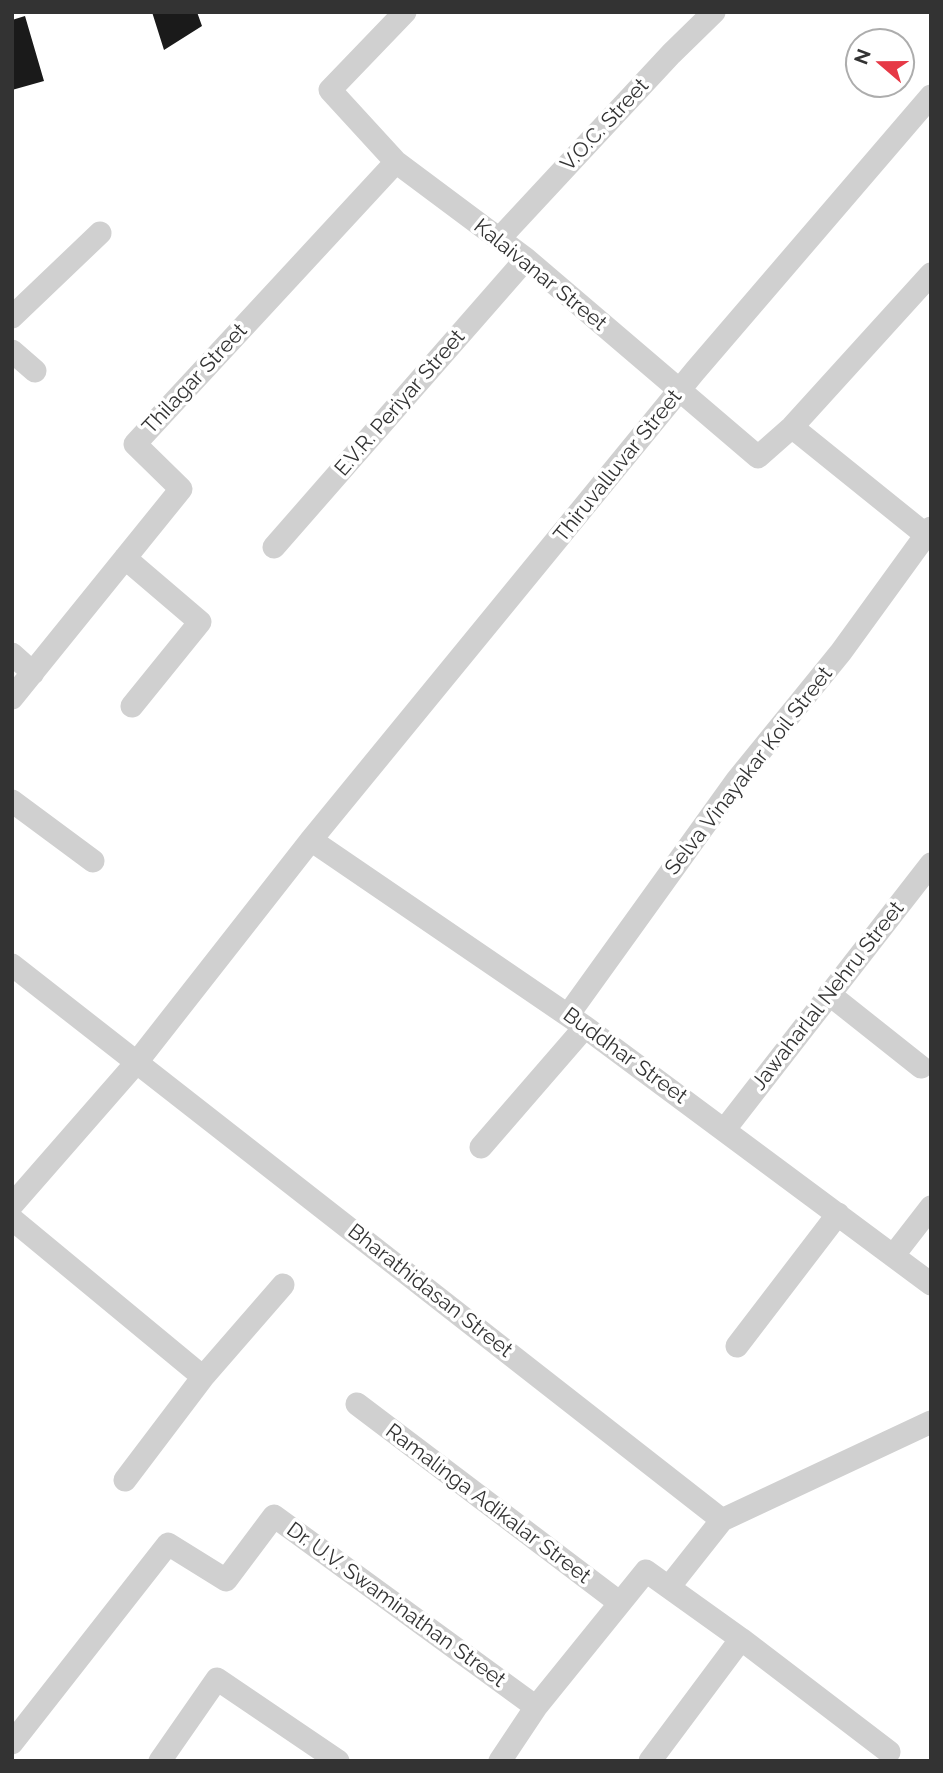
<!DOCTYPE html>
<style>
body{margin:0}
#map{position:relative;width:943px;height:1773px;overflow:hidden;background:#fff;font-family:Raleway,sans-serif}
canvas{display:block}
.frame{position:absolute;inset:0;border:14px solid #333;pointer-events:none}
.north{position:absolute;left:845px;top:28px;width:70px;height:70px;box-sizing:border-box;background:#fff;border:2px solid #adadad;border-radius:50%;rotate:290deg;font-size:19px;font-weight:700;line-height:28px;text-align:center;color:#333}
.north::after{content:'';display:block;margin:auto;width:24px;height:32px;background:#e63946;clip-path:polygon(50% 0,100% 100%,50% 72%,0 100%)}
</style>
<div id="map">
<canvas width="943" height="1773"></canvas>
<div class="frame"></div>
<div class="north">N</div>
</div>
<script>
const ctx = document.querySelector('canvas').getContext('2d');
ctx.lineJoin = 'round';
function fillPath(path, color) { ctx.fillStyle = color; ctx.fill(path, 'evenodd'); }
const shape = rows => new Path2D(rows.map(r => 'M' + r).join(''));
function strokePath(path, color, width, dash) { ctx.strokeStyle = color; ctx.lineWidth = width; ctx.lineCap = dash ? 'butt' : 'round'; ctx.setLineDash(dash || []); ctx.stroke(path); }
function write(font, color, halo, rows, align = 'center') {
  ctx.font = font + ' Raleway,sans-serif'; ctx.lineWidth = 7; ctx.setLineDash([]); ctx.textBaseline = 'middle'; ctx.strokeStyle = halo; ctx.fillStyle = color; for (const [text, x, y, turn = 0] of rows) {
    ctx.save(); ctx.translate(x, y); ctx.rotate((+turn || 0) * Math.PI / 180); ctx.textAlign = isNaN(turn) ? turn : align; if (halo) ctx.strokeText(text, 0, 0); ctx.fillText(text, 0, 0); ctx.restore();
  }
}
fillPath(shape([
 [152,12,197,12,202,26,164,50],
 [25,16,44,81,12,90,12,20]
]), '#1a1a1a');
strokePath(shape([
 [405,12,330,90,396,162,526,259,758,457,792,427,931,274],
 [499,239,671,54,714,12],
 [12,317,100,233],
 [12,351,35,371],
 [792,427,926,535],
 [274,547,526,259],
 [125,558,200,622,132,706],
 [12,654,33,673],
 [12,698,181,489,135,444,396,162],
 [12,801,93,861],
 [311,840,585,1027,931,1284],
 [12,965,722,1520],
 [829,994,921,1067],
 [568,1015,737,780,841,652,931,528],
 [725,1129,931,864],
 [481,1147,585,1027],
 [12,1205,137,1062,311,840,695,371,931,96],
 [12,1219,203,1377],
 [893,1256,931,1207],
 [737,1346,838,1214],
 [357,1404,620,1603],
 [125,1480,203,1377,283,1285],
 [669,1587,722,1520,931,1422],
 [741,1639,889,1752],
 [12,1743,168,1544,226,1580,274,1516,536,1707],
 [160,1761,217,1679,338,1761],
 [500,1761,536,1707,646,1571,741,1639,650,1761]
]), '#d0d0d0', 23);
write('21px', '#333', '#fff', [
 ["V.O.C. Street",605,125,-47],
 ["Kalaivanar Street",540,275,39],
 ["Thilagar Street",195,379,-47],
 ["E.V.R. Periyar Street",400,403,-49],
 ["Thiruvalluvar Street",618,466,-51],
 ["Selva Vinayakar Koil Street",749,771,-52],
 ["Jawaharlal Nehru Street",828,996,-52],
 ["Buddhar Street",625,1056,36],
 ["Bharathidasan Street",430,1291,38],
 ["Ramalinga Adikalar Street",488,1504,37],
 ["Dr. U.V. Swaminathan Street",396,1605,36]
]);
</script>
